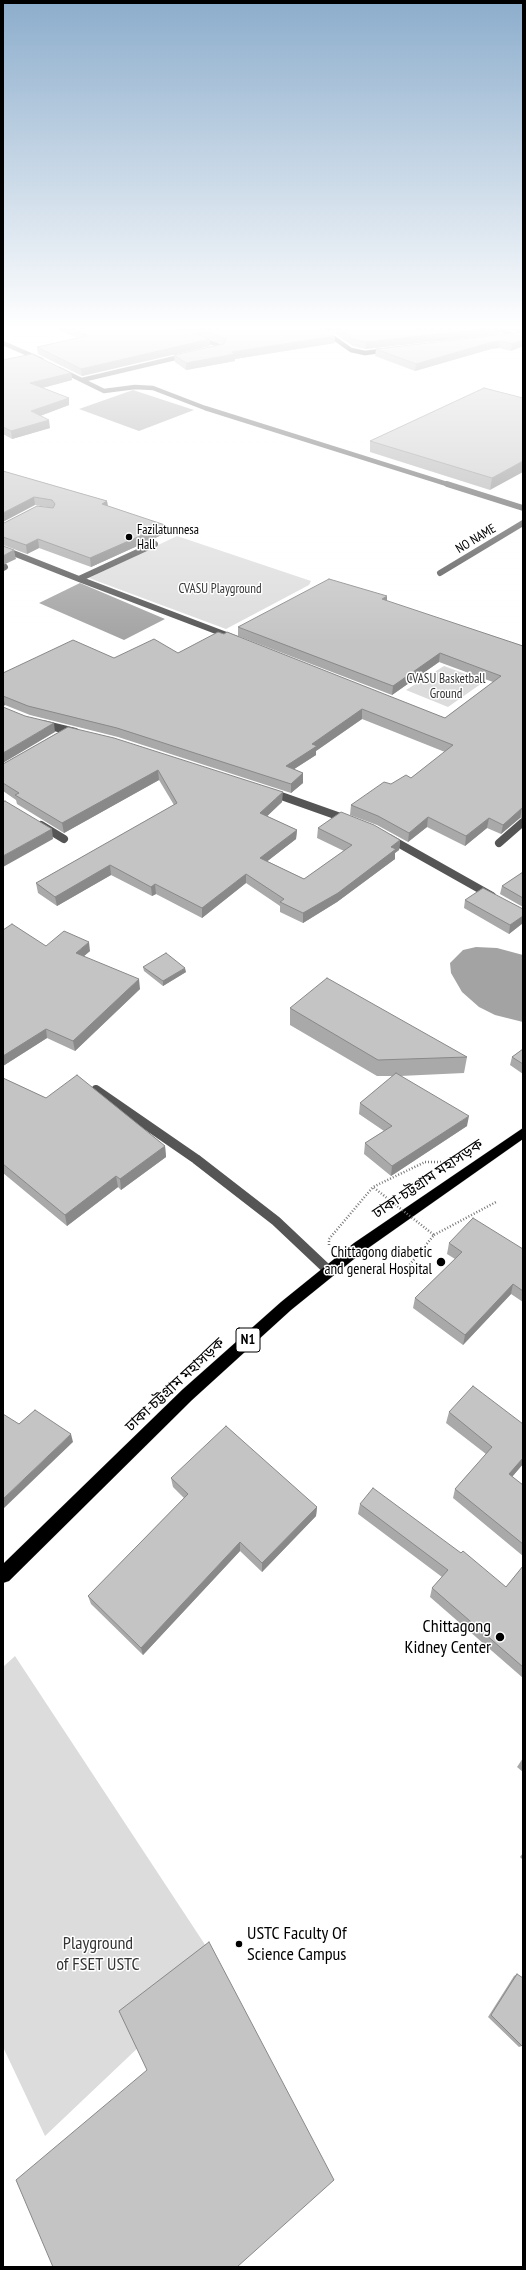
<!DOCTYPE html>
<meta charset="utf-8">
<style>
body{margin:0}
#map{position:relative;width:526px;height:2270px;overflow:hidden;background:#fff;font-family:"PT Sans Narrow",sans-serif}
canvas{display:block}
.frame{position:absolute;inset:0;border:4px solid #000;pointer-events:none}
</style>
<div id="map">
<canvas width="526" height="2270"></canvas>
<div class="frame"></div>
</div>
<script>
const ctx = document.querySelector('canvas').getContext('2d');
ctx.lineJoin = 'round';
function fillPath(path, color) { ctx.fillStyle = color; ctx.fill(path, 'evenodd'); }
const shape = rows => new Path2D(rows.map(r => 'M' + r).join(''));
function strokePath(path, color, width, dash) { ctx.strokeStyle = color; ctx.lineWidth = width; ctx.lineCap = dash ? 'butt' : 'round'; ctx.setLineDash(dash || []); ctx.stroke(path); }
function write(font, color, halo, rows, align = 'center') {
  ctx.font = font + ' "PT Sans Narrow","Noto Sans Bengali",sans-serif'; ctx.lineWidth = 3; ctx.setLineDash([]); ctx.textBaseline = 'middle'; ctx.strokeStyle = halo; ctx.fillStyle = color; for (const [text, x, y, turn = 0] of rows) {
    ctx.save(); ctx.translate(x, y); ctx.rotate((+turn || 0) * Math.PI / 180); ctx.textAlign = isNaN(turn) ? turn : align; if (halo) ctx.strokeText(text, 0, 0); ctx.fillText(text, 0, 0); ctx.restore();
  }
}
fillPath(shape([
 [177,536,311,581,309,585,226,629,89,578],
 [444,666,485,681,448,707,406,690],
 [15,1656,221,1969,45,2136,3,2047,3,1667]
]), '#dcdcdc');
fillPath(shape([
 [133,390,194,410,139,431,79,409],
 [80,583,165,619,124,640,39,603],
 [476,947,497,948,523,955,523,1022,495,1015,479,1007,462,992,451,973,450,963,463,950]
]), '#a3a3a3');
const major = shape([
 [334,325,324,331,351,350,365,353,388,350]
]);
const highway = shape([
 [523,1128,523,1139,364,1251,291,1310,192,1400,9,1581,3,1583,3,1564,182,1390,281,1302,354,1243,523,1128]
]);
strokePath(major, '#dbdbdb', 5);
strokePath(highway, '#dbdbdb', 1);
strokePath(shape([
 [425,1162,446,1162],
 [410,1186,420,1179],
 [434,1235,496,1202],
 [329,1245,329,1239,373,1187]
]), '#777', 2.5, [1, 2]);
strokePath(shape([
 [488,325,516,336],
 [199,338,223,347],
 [3,343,42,360],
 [59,369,104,391,135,387,153,388,205,408,450,485],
 [82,380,188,355]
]), '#555', 4.5);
strokePath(shape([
 [447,484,523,508],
 [3,549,79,579,155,544],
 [3,568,5,567],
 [440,573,523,523],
 [79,579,237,639]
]), '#555', 6);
strokePath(shape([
 [42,724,75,732],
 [270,792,349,820],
 [41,825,64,839],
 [389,838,492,896],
 [499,843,523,822]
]), '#555', 8);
strokePath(shape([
 [96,1090,196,1159,276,1221,329,1271]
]), '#555', 10);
strokePath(major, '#000', 4.5);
fillPath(highway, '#000');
strokePath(shape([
 [402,1274,434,1235,373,1187,425,1162]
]), '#777', 2.5, [1, 2]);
fillPath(shape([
 [49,325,171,325,205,337,173,325,328,325,324,327,335,336,335,343,235,359,235,361,186,370,175,362,174,355,222,344,210,339,210,346,82,376,38,354,37,347,77,338],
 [331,325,421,330,422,331,501,327,500,334,365,349,353,346,331,331],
 [497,325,523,325,523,332,516,332],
 [523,332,523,346,511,351,499,348,491,349,415,371,375,356,376,349],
 [3,360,71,373,72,380,42,388,69,398,69,405,40,416,50,428,12,439,3,434],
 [523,398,490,490,370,452,370,441],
 [3,471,107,501,108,506,166,533,91,567,39,548,27,554,3,545,3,522,4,523,53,508,35,505],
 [387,601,523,646,523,818,520,818,501,834,487,828,465,846,427,827,408,842,377,825,350,815,351,805,391,784,411,778,445,752,362,719,316,751,316,755,294,769,303,773,303,783,291,793,118,737,30,715,5,705,3,706,3,673,114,658,178,653,224,634,445,718,493,682,439,662,392,695,238,636,238,627],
 [68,727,282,802,267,816,297,830,296,839,267,861,304,879,344,851,317,838,318,828,400,840,399,850,395,853,395,859,337,902,303,923,280,912,280,906,246,883,202,918,156,894,152,896,111,875,57,906,38,893,36,883,174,805,159,780,64,833,17,804,16,800,3,791,3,764],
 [523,872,523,907,500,894,502,886],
 [465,900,523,909,523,923,509,934,464,908],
 [3,930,46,946,90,951,84,956,140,989,75,1051,47,1038,3,1066],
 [143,967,186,972,163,986,144,971],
 [290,1008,467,1057,464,1073,400,1076,467,1126,391,1176,364,1154,365,1143,384,1131,359,1114,360,1103,393,1076,377,1076,290,1025],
 [523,1049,523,1074,510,1065,512,1057],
 [3,1078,46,1098,165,1146,166,1157,121,1190,118,1187,67,1226,3,1173],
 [449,1243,523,1249,523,1302,511,1294,463,1345,413,1308,415,1298,455,1259,447,1254],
 [449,1412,523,1424,523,1464,512,1477,523,1485,523,1556,453,1498,455,1489,486,1454,446,1423],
 [171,1478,317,1507,316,1516,262,1572,240,1551,143,1655,91,1604,88,1596,184,1498,173,1487],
 [360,1504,506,1587,523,1566,523,1678,430,1597,432,1588,442,1577,358,1514],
 [523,1758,523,1772,517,1767],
 [523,1853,523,1860,520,1857],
 [517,1974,522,2046,519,2047,488,2017,514,1976]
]), '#a9a9a9');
fillPath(shape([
 [320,325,328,325,322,328],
 [420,325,447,325,420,330,418,328],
 [517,325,523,325,523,332,516,332],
 [501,327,500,334,365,349,366,342],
 [335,336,335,343,235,359,235,361,186,370,186,363,232,352],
 [210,339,210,346,82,376,81,369],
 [523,340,523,346,511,351,512,344],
 [500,341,499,348,491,349,415,371,416,364,492,342],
 [71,373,72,380,31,391,30,383],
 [69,398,69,405,32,419,31,411],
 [49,420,50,428,12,439,11,431],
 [523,461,523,472,490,490,492,478],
 [34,497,35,505,3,522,3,513],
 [107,501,108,509,102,504],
 [165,525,166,533,91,567,90,558],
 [38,539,39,548,27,554,26,545],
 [14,550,16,559,3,565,3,556],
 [387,596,387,604,382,599],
 [440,653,439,662,392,695,393,686],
 [3,696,5,705,3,706],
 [362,709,362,719,316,751,316,755,285,775,286,766,312,744],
 [54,723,55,732,3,763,3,753],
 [158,770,159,780,64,833,62,823],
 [303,773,303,783,291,793,291,784],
 [283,792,282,802,260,823,260,813],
 [522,808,520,818,501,834,503,825],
 [428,817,427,827,408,842,409,833],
 [489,818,487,828,465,846,466,836],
 [52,829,53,839,3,867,3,856],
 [297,830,296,839,260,867,260,858],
 [400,840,399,850,395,853,395,859,337,902,303,923,303,913],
 [110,865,111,875,57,906,55,897],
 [246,874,246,883,202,918,202,908],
 [155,884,156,894,152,896,151,887],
 [523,916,523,923,509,934,510,925],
 [89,942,90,951,77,962,76,953],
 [185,968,186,972,163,986,163,981],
 [139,979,140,989,75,1051,73,1041],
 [46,1029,47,1038,3,1066,3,1056],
 [469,1116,467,1126,391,1176,392,1166],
 [165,1146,166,1157,121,1190,120,1179],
 [116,1176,118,1187,67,1226,65,1215],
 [513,1284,511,1294,463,1345,465,1335],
 [71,1434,73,1442,3,1509,3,1499],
 [523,1458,523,1464,506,1484,509,1474],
 [317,1507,316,1516,262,1572,262,1563],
 [240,1542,240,1551,143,1655,141,1648]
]), '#898989');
const building = shape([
 [63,325,171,325,210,339,81,369,37,347,87,336,63,325],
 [190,325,321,325,335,336,232,352,235,354,186,363,174,355,224,344,226,339,190,325],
 [332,325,420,325,418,328,422,331,451,325,496,325,501,327,366,342,353,339,332,325],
 [523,332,523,340,512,344,500,341,492,342,416,364,376,349,523,332],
 [32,354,71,373,30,383,69,398,31,411,49,420,11,431,3,427,3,360,32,354],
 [484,388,523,398,523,461,492,478,370,441,484,388],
 [3,471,107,501,102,504,165,525,90,558,38,539,26,545,3,537,3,522,4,523,37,506,53,508,55,504,52,500,34,497,3,513,3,471],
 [3,546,14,550,3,556,3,546],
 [329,579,387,596,382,599,523,646,523,809,522,808,503,825,489,818,466,836,428,817,409,833,378,816,351,805,384,782,391,784,406,775,411,778,453,745,362,709,312,744,317,746,286,766,303,773,291,784,117,728,28,706,3,696,3,673,73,640,114,658,154,639,178,653,218,632,224,634,227,632,445,718,501,676,440,653,393,686,238,627,329,579],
 [3,707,25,716,54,723,3,753,3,707],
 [68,727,114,738,283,792,260,813,297,830,260,858,304,879,352,845,318,828,341,812,374,825,400,840,391,847,396,849,338,893,303,913,280,902,284,899,246,874,202,908,155,884,151,887,110,865,55,897,36,883,177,803,158,770,62,823,15,795,19,793,3,783,3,764,68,727],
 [5,801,52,829,3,856,3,802,5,801],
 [523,872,523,898,502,886,523,872],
 [483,888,523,909,523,916,510,925,465,900,483,888],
 [12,924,46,946,64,931,89,942,76,953,139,979,73,1041,46,1029,3,1056,3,930,12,924],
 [166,953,185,968,163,981,143,967,166,953],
 [327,978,467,1057,378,1060,290,1008,327,978],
 [523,1049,523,1064,512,1057,523,1049],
 [396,1073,469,1116,392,1166,365,1143,392,1126,360,1103,396,1073],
 [77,1075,165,1146,120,1179,116,1176,65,1215,3,1164,3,1078,46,1098,77,1075],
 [473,1218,523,1249,523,1291,513,1284,465,1335,415,1298,462,1252,449,1243,473,1218],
 [473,1386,523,1424,523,1458,509,1474,523,1485,523,1544,455,1489,492,1447,449,1412,473,1386],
 [35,1410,71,1434,3,1499,3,1414,19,1424,35,1410],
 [226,1426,317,1507,262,1563,240,1542,141,1648,88,1596,188,1494,171,1478,226,1426],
 [373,1488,461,1553,463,1551,506,1587,523,1566,523,1667,432,1588,448,1570,360,1504,373,1488],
 [209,1942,334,2180,237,2267,53,2267,16,2180,147,2070,119,2011,209,1942],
 [517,1974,523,1978,523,2044,522,2046,491,2015,517,1974]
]);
fillPath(building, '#c4c4c4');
strokePath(building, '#898989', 1);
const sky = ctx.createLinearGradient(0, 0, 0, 642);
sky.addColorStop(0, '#8cadcc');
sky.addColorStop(0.51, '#fff');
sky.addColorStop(1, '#ffffff00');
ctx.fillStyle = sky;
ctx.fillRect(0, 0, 526, 642);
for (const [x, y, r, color] of [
 [129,537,4,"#000"],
 [441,1262,5,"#000"],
 [500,1637,5,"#000"],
 [239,1944,4,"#000"]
]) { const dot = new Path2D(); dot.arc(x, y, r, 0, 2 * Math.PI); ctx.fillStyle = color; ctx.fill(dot); strokePath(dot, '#fff', 1.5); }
write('13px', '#000', '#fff', [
 ["Fazilatunnesa",137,530],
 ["Hall",137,545]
], 'left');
write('13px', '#000', '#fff', [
 ["NO NAME",476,539,-31]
]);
write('13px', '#333', '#fff', [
 ["CVASU Playground",220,589],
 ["CVASU Basketball",446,679],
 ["Ground",446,694]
]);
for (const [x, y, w] of [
 [248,1340,24]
]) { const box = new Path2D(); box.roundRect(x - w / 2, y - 12, w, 24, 3); ctx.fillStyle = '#fff'; ctx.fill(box); strokePath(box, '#000', 1); }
write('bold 14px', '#000', null, [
 ["N1",248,1340]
]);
write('15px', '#000', '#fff', [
 ["ঢাকা-চট্টগ্রাম মহাসড়ক",428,1179,-34],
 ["ঢাকা-চট্টগ্রাম মহাসড়ক",175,1385,-43]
]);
write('15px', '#000', '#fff', [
 ["Chittagong diabetic",432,1253],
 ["and general Hospital",432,1270]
], 'right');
write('18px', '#000', '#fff', [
 ["Chittagong",491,1627],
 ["Kidney Center",491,1648],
 ["USTC Faculty Of",247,1934,"left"],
 ["Science Campus",247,1955,"left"]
], 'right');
write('18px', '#333', '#fff', [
 ["Playground",98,1944],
 ["of FSET USTC",98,1965]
]);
</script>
